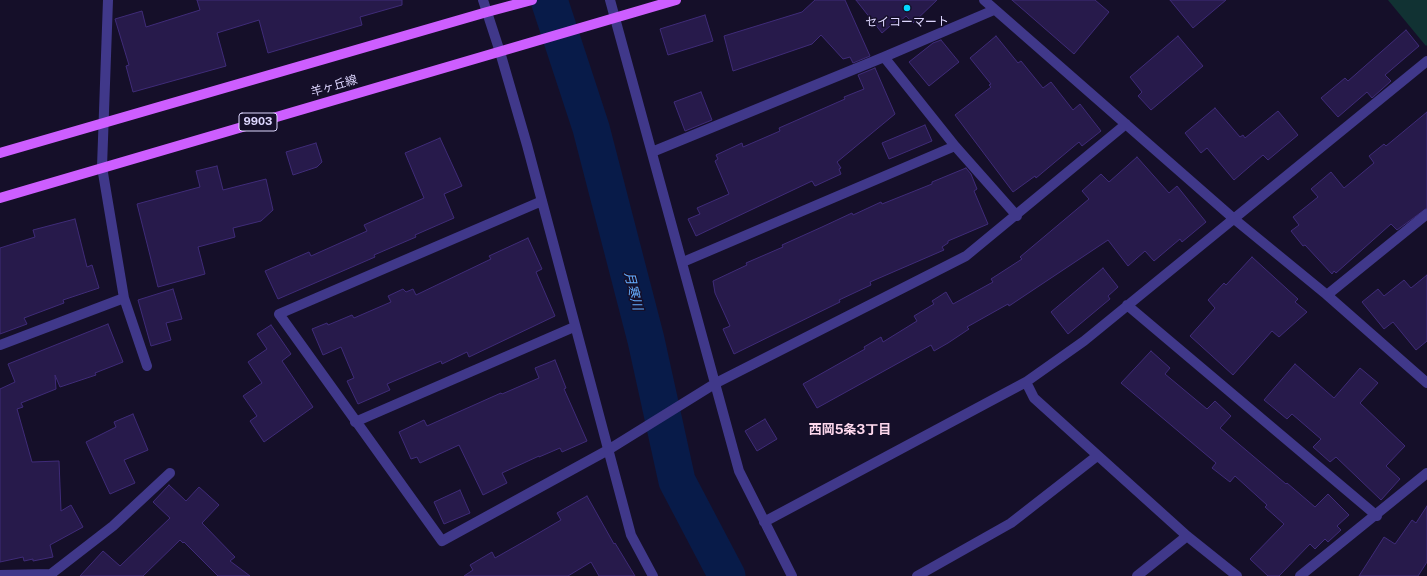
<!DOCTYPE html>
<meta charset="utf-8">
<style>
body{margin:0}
canvas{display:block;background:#150f29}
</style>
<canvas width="1427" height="576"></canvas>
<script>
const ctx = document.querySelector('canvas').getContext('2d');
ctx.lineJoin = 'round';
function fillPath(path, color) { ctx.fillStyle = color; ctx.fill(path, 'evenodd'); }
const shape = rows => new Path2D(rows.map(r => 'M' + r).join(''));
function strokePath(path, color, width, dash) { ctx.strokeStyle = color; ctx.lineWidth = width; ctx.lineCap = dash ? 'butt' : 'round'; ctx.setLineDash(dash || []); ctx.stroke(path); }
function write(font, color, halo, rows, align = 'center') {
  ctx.font = font + ' "Public Sans","Noto Sans JP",sans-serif'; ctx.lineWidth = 3; ctx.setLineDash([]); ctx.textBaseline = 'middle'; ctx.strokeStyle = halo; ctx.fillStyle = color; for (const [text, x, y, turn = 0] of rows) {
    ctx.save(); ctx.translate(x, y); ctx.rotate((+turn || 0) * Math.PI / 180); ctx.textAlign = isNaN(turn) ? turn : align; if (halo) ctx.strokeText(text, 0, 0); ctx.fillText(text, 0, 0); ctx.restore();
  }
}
fillPath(shape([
 [1388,0,1427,0,1427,45,1426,46]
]), '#113233');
strokePath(shape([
 [549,0,591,128,646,340,677,481,727,576]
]), '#081b49', 37);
const building = shape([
 [197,0,402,0,402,5,360,17,362,25,268,53,259,20,217,33,226,66,133,92,126,66,129,65,115,19,142,11,146,27,200,10,197,0],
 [815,0,845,0,870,56,853,63,850,57,843,59,821,35,812,44,733,71,724,36,802,12,815,0],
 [856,0,937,0,913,23,906,16,899,22,897,20,882,33,856,0],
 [1012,0,1095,0,1109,12,1074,54,1012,0],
 [1170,0,1226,0,1193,28,1170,0],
 [705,15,713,41,668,55,660,29,705,15],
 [1406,30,1419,46,1385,75,1391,81,1372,98,1367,92,1338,117,1321,98,1345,78,1348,81,1406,30],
 [996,36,1018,63,1021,61,1043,88,1051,82,1073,110,1080,104,1101,131,1082,146,1079,142,1036,178,1035,176,1013,192,955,115,991,87,989,85,991,84,970,58,996,36],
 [1178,36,1203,66,1151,110,1138,96,1142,92,1130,77,1178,36],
 [941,40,959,62,929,86,909,62,933,43,941,40],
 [875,68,895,114,837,162,841,168,839,169,841,174,815,186,812,181,696,236,688,219,700,214,697,208,729,194,715,161,718,159,716,155,742,143,743,147,780,131,779,128,845,99,844,97,864,89,858,75,875,68],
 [701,92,712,120,685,131,674,102,701,92],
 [1215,108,1240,137,1243,135,1245,138,1278,111,1298,135,1268,160,1263,155,1234,180,1207,148,1201,153,1185,133,1215,108],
 [1427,112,1427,208,1397,230,1391,224,1336,273,1334,271,1332,274,1305,245,1303,246,1291,231,1299,225,1293,217,1318,197,1311,189,1331,172,1344,188,1374,163,1369,156,1384,144,1386,146,1427,112],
 [925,125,932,141,889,159,882,143,925,125],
 [440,138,462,186,444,194,454,218,415,235,416,237,374,255,375,257,278,299,265,271,309,252,311,256,367,231,364,225,424,198,405,153,440,138],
 [316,143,322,162,317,167,293,175,286,152,316,143],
 [1137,157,1169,193,1177,186,1206,222,1182,242,1180,239,1154,261,1145,251,1128,266,1108,240,1009,306,1008,304,967,327,969,329,948,343,934,351,931,345,817,408,803,384,865,349,864,347,881,337,883,342,917,321,914,316,934,304,932,301,946,292,953,304,993,282,991,279,1022,259,1020,257,1089,199,1082,191,1101,174,1109,182,1137,157],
 [217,166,223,190,266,179,273,210,261,221,233,228,235,237,198,247,205,274,158,287,137,204,200,187,196,171,217,166],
 [966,168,971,174,977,189,974,191,988,224,948,241,948,243,942,247,944,250,870,282,871,285,839,300,840,302,734,354,723,329,730,326,715,293,713,281,747,265,746,263,783,247,782,245,822,227,852,213,853,215,881,202,882,204,932,184,932,182,966,168],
 [75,219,87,267,92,265,99,288,63,300,64,303,24,318,27,324,0,334,0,248,35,237,33,230,75,219],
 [528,238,542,269,536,272,555,316,469,357,467,352,442,364,441,361,387,384,390,390,358,404,347,381,354,378,341,347,323,355,312,329,327,323,328,325,352,315,354,318,391,302,388,296,403,289,406,292,413,289,416,295,491,259,489,256,528,238],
 [1252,257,1298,299,1295,302,1307,312,1279,337,1272,331,1233,375,1190,336,1215,308,1208,300,1224,283,1226,285,1252,257],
 [1103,268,1118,287,1108,296,1110,299,1068,334,1051,312,1103,268],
 [1427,275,1427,341,1416,350,1393,322,1384,329,1362,302,1378,289,1384,296,1404,280,1411,288,1427,275],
 [173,289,182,319,166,323,171,340,151,346,138,300,173,289],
 [108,324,123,362,95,373,96,375,60,387,55,375,56,389,21,403,23,407,17,409,32,462,59,461,61,511,71,505,83,527,50,545,53,557,33,561,33,559,24,561,23,557,0,562,0,389,15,382,8,364,108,324],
 [271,325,291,354,282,361,313,407,264,442,250,421,257,416,243,396,262,383,248,362,267,349,257,334,271,325],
 [1151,351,1170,368,1165,374,1207,409,1215,401,1231,416,1220,428,1286,484,1287,483,1315,507,1328,494,1349,515,1337,526,1341,530,1328,542,1325,539,1315,549,1310,544,1279,576,1268,576,1250,559,1284,524,1265,507,1267,505,1235,476,1230,482,1212,468,1216,463,1121,383,1151,351],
 [555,360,566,388,564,389,587,441,562,452,560,448,539,457,539,456,502,473,507,483,483,495,459,445,420,463,417,457,411,459,399,432,424,420,427,426,501,393,502,394,539,378,535,368,555,360],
 [1295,364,1334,398,1360,368,1378,383,1360,403,1405,446,1386,466,1400,479,1381,500,1336,457,1330,462,1313,447,1321,439,1292,414,1287,419,1264,400,1295,364],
 [133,414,148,450,124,460,135,483,110,494,86,442,116,427,114,422,133,414],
 [765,419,777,439,757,451,745,431,765,419],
 [169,485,186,501,199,487,219,505,202,523,235,557,230,561,250,576,218,576,184,542,183,543,180,540,143,576,80,576,103,551,120,566,170,518,153,502,169,485],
 [460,490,470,513,444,524,434,502,460,490],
 [587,496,614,544,615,543,635,576,599,576,591,562,568,576,464,576,473,570,470,565,492,552,495,558,525,541,561,520,557,513,587,496],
 [1427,506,1427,562,1418,576,1359,576,1384,537,1395,544,1412,520,1416,523,1427,506]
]);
fillPath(building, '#271a4b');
strokePath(building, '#3f2b78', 1);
strokePath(shape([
 [483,0,500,52,527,145,631,535,653,576],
 [610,0,739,471,792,576],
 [984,0,1233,218,1327,295,1427,383],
 [884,57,955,146],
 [652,152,884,57,994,10],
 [542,201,279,314,442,541,608,450,716,383,966,256,1126,124],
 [683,262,955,146,1017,216],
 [1327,295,1427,214],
 [124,298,147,366],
 [1127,305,1377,516],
 [0,345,124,298,102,167,108,0],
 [1026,382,1034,398,1187,536,1237,576],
 [355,422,574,327],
 [764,522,1026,382,1084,341,1427,61],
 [0,575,51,574],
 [52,576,51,574,113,526,170,473],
 [917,576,1011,523,1097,456],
 [1137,576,1187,536],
 [1300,576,1427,473]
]), '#40388a', 10);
strokePath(shape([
 [0,153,487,12,532,0],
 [0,198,676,0]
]), '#cd5eff', 10);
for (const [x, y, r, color] of [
 [907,8,4,"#03d5ff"]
]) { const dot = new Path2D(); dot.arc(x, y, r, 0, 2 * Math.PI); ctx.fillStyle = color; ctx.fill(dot); strokePath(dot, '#150f29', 1.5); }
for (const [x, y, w] of [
 [258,122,38]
]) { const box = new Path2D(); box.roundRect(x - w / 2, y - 9, w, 18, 3); ctx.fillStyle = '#150f29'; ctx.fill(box); strokePath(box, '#ded7ff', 1); }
write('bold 11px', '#ded7ff', null, [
 ["9903",258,122]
]);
write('12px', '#ded7ff', '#150f29', [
 ["セイコーマート",907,22]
]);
write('12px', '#ded7ff', '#150f29', [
 ["羊ヶ丘線",334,86,-16]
]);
write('italic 13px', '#65adff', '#150f29', [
 ["月寒川",633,291,76]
]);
write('bold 13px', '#ffd9ee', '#150f29', [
 ["西岡5条3丁目",850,430]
]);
</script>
